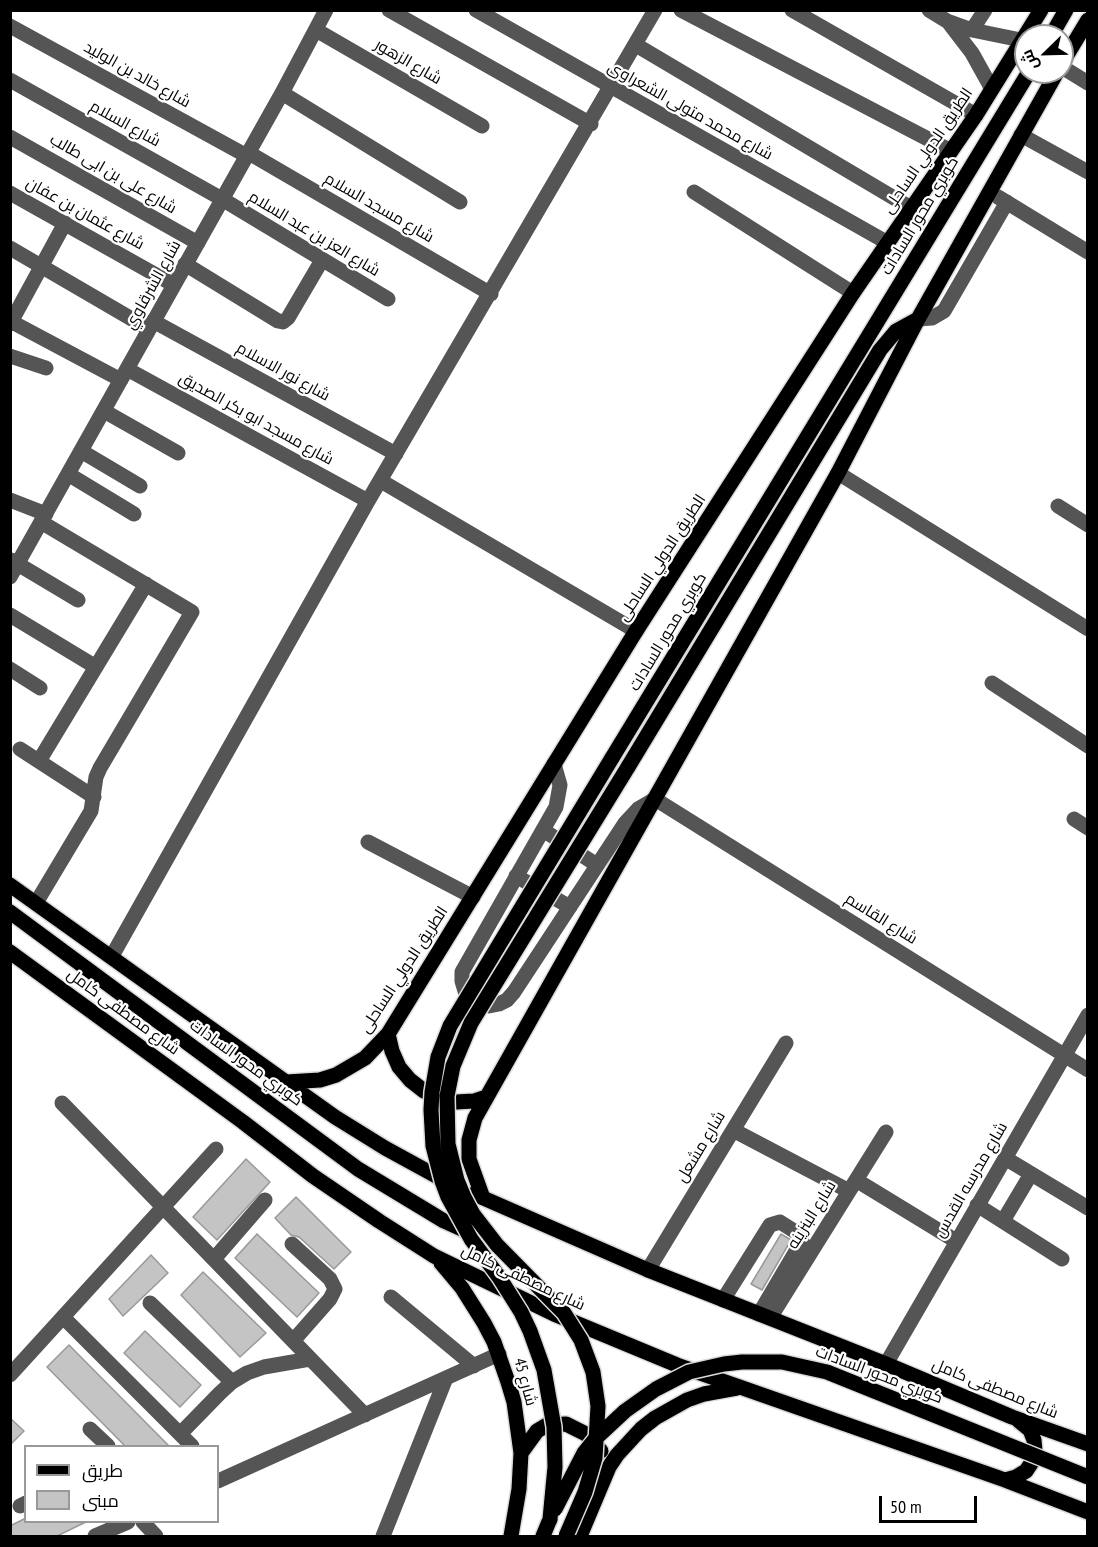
<!DOCTYPE html>
<meta charset="utf-8">
<style>
body{margin:0}
#map{position:relative;width:1098px;height:1547px;overflow:hidden;background:#fff;font-family:"PT Sans Narrow",Cairo,sans-serif}
canvas{display:block}
.frame{position:absolute;inset:0;border:12px solid #000;pointer-events:none}
.legend{position:absolute;left:24px;top:1445px;width:195px;height:78px;box-sizing:border-box;background:#fff;border:2px solid #999;margin:0;padding:8px 10px;list-style:none;font-size:18px;color:#000}
.legend li{display:flex;align-items:center;gap:12px;height:30px}
.legend b{width:30px;border:2px solid #999}
.north{position:absolute;left:1014px;top:24px;width:60px;height:60px;box-sizing:border-box;background:#fff;border:2px solid #999;border-radius:50%;rotate:247deg;font-size:16px;font-weight:700;line-height:24px;text-align:center;color:#000}
.north::after{content:'';display:block;margin:auto;width:21px;height:27px;background:#000;clip-path:polygon(50% 0,100% 100%,50% 72%,0 100%)}
.scale{position:absolute;left:879px;top:1496px;width:98px;height:27px;box-sizing:border-box;border:3px solid #000;border-top:0;padding-left:8px;font-size:18px;line-height:21px;white-space:nowrap;color:#000;-webkit-text-stroke:4px #fff;paint-order:stroke}
</style>
<div id="map">
<canvas width="1098" height="1547"></canvas>
<div class="frame"></div>
<ul class="legend">
<li><b style="height:8px;background:#000"></b>طريق</li>
<li><b style="height:16px;background:#c4c4c4"></b>مبنى</li>
</ul>
<div class="north">ش</div>
<div class="scale">50 m</div>
</div>
<script>
const ctx = document.querySelector('canvas').getContext('2d');
ctx.lineJoin = 'round';
function fillPath(path, color) { ctx.fillStyle = color; ctx.fill(path, 'evenodd'); }
const shape = rows => new Path2D(rows.map(r => 'M' + r).join(''));
function strokePath(path, color, width, dash) { ctx.strokeStyle = color; ctx.lineWidth = width; ctx.lineCap = dash ? 'butt' : 'round'; ctx.setLineDash(dash || []); ctx.stroke(path); }
function write(font, color, halo, rows, align = 'center') {
  ctx.font = font + ' "PT Sans Narrow",Cairo,sans-serif'; ctx.lineWidth = 4.5; ctx.setLineDash([]); ctx.textBaseline = 'middle'; ctx.strokeStyle = halo; ctx.fillStyle = color; for (const [text, x, y, turn = 0] of rows) {
    ctx.save(); ctx.translate(x, y); ctx.rotate((+turn || 0) * Math.PI / 180); ctx.textAlign = isNaN(turn) ? turn : align; if (halo) ctx.strokeText(text, 0, 0); ctx.fillText(text, 0, 0); ctx.restore();
  }
}
const building = shape([
 [246,1159,270,1182,217,1240,193,1217,246,1159],
 [296,1197,351,1252,334,1269,299,1237,291,1235,275,1218,296,1197],
 [257,1234,319,1293,297,1317,235,1258,257,1234],
 [781,1234,791,1240,762,1290,751,1284,781,1234],
 [151,1255,168,1273,123,1316,109,1299,151,1255],
 [203,1272,266,1333,240,1357,181,1295,203,1272],
 [145,1331,201,1385,180,1407,124,1353,145,1331],
 [69,1345,169,1446,125,1446,47,1367,69,1345],
 [10,1418,24,1431,10,1445,10,1418],
 [26,1518,26,1521,88,1521,57,1536,10,1536,10,1526,26,1518]
]);
fillPath(building, '#c4c4c4');
strokePath(building, '#999', 1.5);
const major = shape([
 [1051,36,1066,10],
 [1062,63,1088,20],
 [612,758,1029,72],
 [628,767,880,350,896,331,918,319],
 [10,885,335,1117,385,1148,449,1183],
 [10,912,358,1169,444,1221,497,1245],
 [10,952,243,1122,313,1176,379,1221,434,1256,554,1314,677,1365,1005,1480,1088,1512],
 [388,1034,392,1051,399,1067,410,1080,424,1091,439,1098,456,1102,474,1101,486,1097],
 [287,1082,320,1080,336,1075,365,1058,388,1034,636,631,853,293,976,115,1041,10],
 [474,1194,648,1270,886,1364,1012,1417,1088,1444],
 [483,1198,469,1159,469,1140,475,1118,838,473,918,319,1057,72],
 [441,1263,462,1288,484,1323,494,1342,508,1382,514,1402,521,1453,519,1489,511,1536],
 [521,1453,537,1431,547,1425,566,1424,586,1434,601,1451],
 [1005,1480,1016,1477,1026,1471,1032,1462,1035,1451,1034,1440,1030,1430,1019,1421],
 [543,1536,550,1519],
 [580,1536,609,1467,617,1455,641,1429,655,1418,687,1400,704,1394,737,1388]
]);
strokePath(major, '#dbdbdb', 18);
strokePath(shape([
 [389,10,591,124],
 [476,10,888,243],
 [681,10,951,151],
 [792,10,976,115],
 [929,10,947,21,972,30,1021,40],
 [949,23,972,53,992,89],
 [10,26,247,156],
 [316,30,482,126],
 [972,30,985,10],
 [636,45,911,208],
 [1062,67,1088,83],
 [10,80,222,199,388,299],
 [282,93,460,202],
 [1021,135,1088,172],
 [10,137,198,243],
 [249,153,491,294],
 [694,192,853,293],
 [10,193,174,285],
 [998,197,1088,252],
 [10,248,149,329],
 [185,264,278,321,283,322,288,318,322,260],
 [918,319,932,318,944,311,1007,202],
 [153,321,396,454],
 [12,322,121,380],
 [10,324,65,223],
 [10,356,46,368],
 [127,369,368,501],
 [104,411,178,453],
 [81,451,140,486],
 [838,473,1088,629],
 [68,474,134,514],
 [381,481,636,631],
 [10,500,46,514],
 [1058,506,1088,525],
 [11,560,78,600],
 [10,577,282,93,326,10],
 [10,615,96,667],
 [10,669,40,688],
 [992,683,1088,746],
 [20,749,94,797],
 [39,761,146,584],
 [554,764,560,785,556,807,462,972,462,981,465,991,471,998,479,1004,489,1006,499,1004,507,1000,514,992,625,823,638,809,655,799,1088,1070],
 [1074,819,1088,828],
 [543,830,597,865],
 [368,842,473,897],
 [516,876,570,907],
 [36,903,91,811,96,777,100,768,192,612,41,522],
 [112,956,368,501,655,10],
 [62,1103,365,1415],
 [733,1130,849,1191],
 [1005,1158,1088,1208],
 [856,1180,956,1241],
 [977,1205,1062,1259],
 [1003,1221,1031,1174],
 [292,1244,330,1279,335,1289,330,1299,293,1341],
 [214,1259,265,1200],
 [648,1270,786,1043],
 [391,1297,474,1366],
 [723,1300,770,1225,780,1222,799,1234,802,1241,759,1314],
 [150,1303,232,1382],
 [63,1317,192,1446],
 [770,1318,886,1132],
 [886,1364,1088,1015],
 [10,1375,216,1149],
 [90,1429,108,1446],
 [180,1434,220,1393,232,1382,247,1373,264,1367,310,1359],
 [218,1481,499,1354],
 [20,1506,26,1503],
 [143,1522,156,1536],
 [95,1536,128,1522],
 [383,1536,446,1378]
]), '#555', 15);
strokePath(major, '#000', 15);
const majorBridge = shape([
 [555,1509,584,1453,596,1438,625,1411,656,1389,689,1372,724,1364,742,1362,782,1362,827,1372,1088,1477],
 [550,1519,555,1467,554,1427,544,1370,530,1331,521,1312,499,1277,471,1239,448,1197,442,1181,433,1146,431,1110,432,1092,438,1057,450,1026,612,758],
 [566,1536,585,1492,595,1458,598,1406,593,1372,581,1340,564,1313,497,1245,473,1214,464,1197,457,1180,448,1144,447,1096,453,1066,471,1023,628,767]
]);
strokePath(majorBridge, '#dbdbdb', 18, []);
strokePath(majorBridge, '#000', 15);
write('16px', '#000', '#fff', [
 ["شارع الزهور",408,62,30],
 ["شارع خالد بن الوليد",137,75,29],
 ["شارع محمد متولى الشعراوى",690,111,29],
 ["شارع السلام",125,124,29],
 ["الطريق الدولي الساحلى",928,151,-56],
 ["شارع على بن ابى طالب",113,174,30],
 ["شارع مسجد السلام",379,208,30],
 ["شارع عثمان بن عفان",85,214,29],
 ["كوبري محور السادات",920,216,-59],
 ["شارع العز بن عبد السلام",314,234,31],
 ["شارع الشرقاوي",153,285,-61],
 ["شارع نور الاسلام",283,372,29],
 ["شارع مسجد ابو بكر الصديق",256,419,29],
 ["الطريق الدولي الساحلى",662,558,-57],
 ["كوبري محور السادات",668,632,-59],
 ["شارع القاسم",881,919,32],
 ["الطريق الدولي الساحلى",404,970,-57],
 ["شارع مصطفى كامل",123,1012,36],
 ["كوبري محور السادات",246,1063,36],
 ["شارع مشعل",701,1147,-59],
 ["شارع مدرسه القدس",971,1180,-60],
 ["شارع البنزينه",812,1215,-58],
 ["شارع مصطفى كامل",523,1278,25],
 ["كوبري محور السادات",879,1375,21],
 ["شارع 45",525,1382,75],
 ["شارع مصطفى كامل",995,1389,22]
]);
</script>
